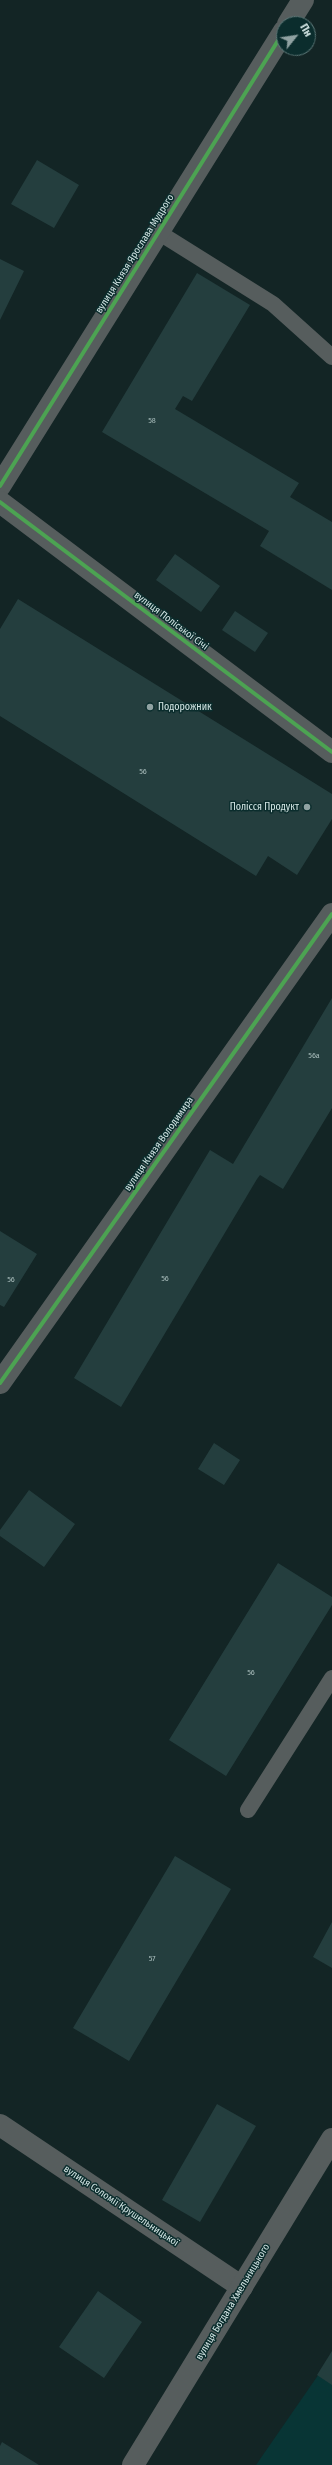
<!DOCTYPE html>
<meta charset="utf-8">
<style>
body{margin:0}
#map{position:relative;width:332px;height:2465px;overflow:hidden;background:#132525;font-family:"Fira Sans Condensed",sans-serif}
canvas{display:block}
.north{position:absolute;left:276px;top:16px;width:40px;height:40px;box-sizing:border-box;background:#0b2d2d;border:1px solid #5b7777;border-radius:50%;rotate:60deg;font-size:11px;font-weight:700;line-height:16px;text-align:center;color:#d4e6e5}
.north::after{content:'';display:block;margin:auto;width:14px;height:18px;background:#90a2a2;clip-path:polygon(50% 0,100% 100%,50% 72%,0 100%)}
</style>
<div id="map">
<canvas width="332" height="2465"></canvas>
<div class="north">Пн</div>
</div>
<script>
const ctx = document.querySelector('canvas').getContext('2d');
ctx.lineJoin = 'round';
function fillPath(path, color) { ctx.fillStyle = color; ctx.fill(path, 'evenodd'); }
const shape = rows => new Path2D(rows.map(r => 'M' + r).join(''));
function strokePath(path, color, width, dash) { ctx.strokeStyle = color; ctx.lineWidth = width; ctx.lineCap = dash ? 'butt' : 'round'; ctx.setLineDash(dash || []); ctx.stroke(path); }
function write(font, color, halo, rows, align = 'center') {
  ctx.font = font + ' "Fira Sans Condensed",sans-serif'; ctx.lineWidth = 3; ctx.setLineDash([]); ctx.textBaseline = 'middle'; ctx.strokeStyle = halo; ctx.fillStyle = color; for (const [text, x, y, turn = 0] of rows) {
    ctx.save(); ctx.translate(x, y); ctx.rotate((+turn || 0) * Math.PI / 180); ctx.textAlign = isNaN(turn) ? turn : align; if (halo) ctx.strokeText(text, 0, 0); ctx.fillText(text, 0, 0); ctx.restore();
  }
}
fillPath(shape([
 [332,2353,332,2465,256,2465,321,2371]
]), '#083535');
fillPath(shape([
 [37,160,79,185,54,228,11,204],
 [0,259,24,271,0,320],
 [197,273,250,305,192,401,183,396,175,409,299,483,290,497,332,522,332,590,260,546,269,531,102,432],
 [175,554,220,586,201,612,156,580],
 [18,599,332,794,332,819,297,875,268,856,256,876,0,716,0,629],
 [235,611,268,633,255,652,222,630],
 [332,998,332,1108,283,1189,260,1175,257,1179,121,1407,74,1378,210,1150,233,1164],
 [0,1231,37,1254,4,1307,0,1305],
 [214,1443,240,1460,224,1485,198,1469],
 [29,1490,75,1524,44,1567,0,1536,0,1530],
 [278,1563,332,1597,332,1605,226,1776,169,1740],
 [175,1856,231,1889,129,2061,73,2028],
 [332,1922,332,1968,313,1957],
 [217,2104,256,2126,200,2222,162,2200],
 [98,2291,142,2322,104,2378,59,2347],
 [332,2351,332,2385,317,2375],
 [2,2442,39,2465,0,2465,0,2446]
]), '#243e3e');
strokePath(shape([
 [158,232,273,304,332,357],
 [248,1810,332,1678]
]), '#565d5d', 16);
strokePath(shape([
 [288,24,303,0],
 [0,486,284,31],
 [0,1383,332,914],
 [0,2125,242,2287]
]), '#565d5d', 22);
strokePath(shape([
 [0,502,332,752],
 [133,2465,332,2139]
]), '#565d5d', 22);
strokePath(shape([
 [0,486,284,31],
 [0,502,332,752],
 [0,1383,332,914]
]), '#4ca352', 4);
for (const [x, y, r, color] of [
 [150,707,4,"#90a2a2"],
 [307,807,4,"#90a2a2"]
]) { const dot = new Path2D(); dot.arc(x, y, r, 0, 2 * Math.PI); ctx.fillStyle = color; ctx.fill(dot); strokePath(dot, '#0b2d2d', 1.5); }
write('8px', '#a8bcbb', null, [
 ["58",152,421],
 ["56",143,772],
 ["56а",314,1056],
 ["56",165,1279],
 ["56",11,1280],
 ["56",251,1673],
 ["57",152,1959]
]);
write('10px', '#d4e6e5', '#0b2d2d', [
 ["вулиця Князя Ярослава Мудрого",135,254,-58],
 ["вулиця Поліської Січі",171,621,37],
 ["вулиця Князя Володимира",159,1144,-55],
 ["вулиця Соломії Крушельницької",121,2206,34],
 ["вулиця Богдана Хмельницького",233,2302,-59]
]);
write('10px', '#d4e6e5', '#0b2d2d', [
 ["Подорожник",158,707],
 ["Полісся Продукт",299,807,"right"]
], 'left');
</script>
